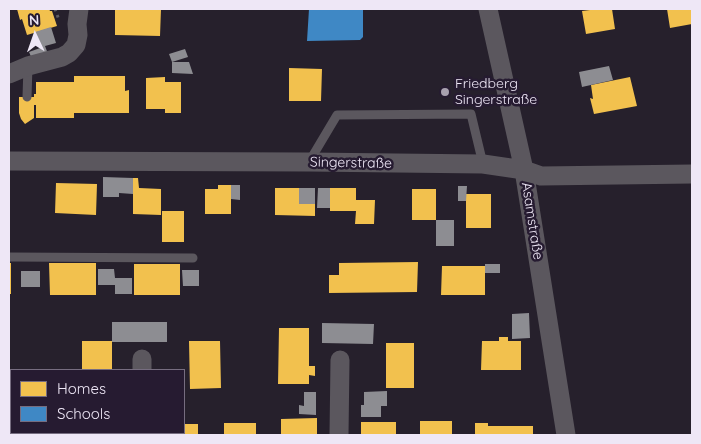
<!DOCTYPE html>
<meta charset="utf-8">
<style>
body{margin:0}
#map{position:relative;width:701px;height:444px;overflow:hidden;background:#26202c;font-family:Quicksand,sans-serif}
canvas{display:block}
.frame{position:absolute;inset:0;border:10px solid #eee7f6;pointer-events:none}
.legend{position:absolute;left:10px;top:369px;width:175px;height:65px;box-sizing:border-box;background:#261b31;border:1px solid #766d80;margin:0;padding:6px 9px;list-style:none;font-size:15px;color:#eee7f6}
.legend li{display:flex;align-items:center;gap:10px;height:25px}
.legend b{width:25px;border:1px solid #766d80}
.north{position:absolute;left:10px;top:10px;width:50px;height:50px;-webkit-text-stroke:4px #261b31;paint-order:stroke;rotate:357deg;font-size:14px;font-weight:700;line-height:20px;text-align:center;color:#eee7f6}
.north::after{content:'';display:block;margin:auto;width:18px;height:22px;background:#eee7f6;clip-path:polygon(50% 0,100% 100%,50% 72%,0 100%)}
</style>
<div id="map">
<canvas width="701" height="444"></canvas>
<div class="frame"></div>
<ul class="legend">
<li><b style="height:14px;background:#f2c14e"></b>Homes</li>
<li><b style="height:14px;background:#3f88c5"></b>Schools</li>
</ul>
<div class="north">N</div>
</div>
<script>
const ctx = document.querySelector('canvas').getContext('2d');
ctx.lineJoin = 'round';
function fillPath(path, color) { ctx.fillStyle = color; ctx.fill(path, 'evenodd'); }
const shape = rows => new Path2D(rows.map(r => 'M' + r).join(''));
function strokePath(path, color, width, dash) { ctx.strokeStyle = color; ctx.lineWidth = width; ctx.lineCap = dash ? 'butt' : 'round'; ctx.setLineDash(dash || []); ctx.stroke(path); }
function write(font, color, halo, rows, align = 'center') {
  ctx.font = font + ' Quicksand,sans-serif'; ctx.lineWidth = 5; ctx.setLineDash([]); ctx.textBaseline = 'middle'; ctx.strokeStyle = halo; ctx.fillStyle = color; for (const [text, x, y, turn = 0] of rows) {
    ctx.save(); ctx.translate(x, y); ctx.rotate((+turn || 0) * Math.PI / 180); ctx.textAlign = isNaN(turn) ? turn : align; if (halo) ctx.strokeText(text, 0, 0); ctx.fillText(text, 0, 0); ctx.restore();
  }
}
fillPath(shape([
 [17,9,49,9,50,11,52,11,57,26,27,35,22,19,20,20],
 [115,9,161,9,160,36,115,35],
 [598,9,612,9,615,29,586,34,582,11],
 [667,9,692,9,692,24,670,28],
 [289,68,322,69,321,101,289,101],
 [74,76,125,76,125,91,129,90,129,113,74,113,74,118,36,118,36,105,34,105,34,118,25,124,21,119,19,113,19,97,34,97,34,94,36,94,36,82,74,82],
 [165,77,165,82,181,82,181,113,165,113,165,109,146,109,146,78],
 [630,77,637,106,594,114,590,98,593,99,591,85],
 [133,178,138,178,139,188,161,189,161,215,133,214],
 [56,183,97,184,96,215,55,213],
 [218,185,231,185,231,214,205,214,205,189,218,189],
 [275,188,299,188,299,204,315,204,315,216,275,215],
 [330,188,356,188,356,200,375,200,374,224,355,224,356,211,330,211],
 [412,189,436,189,436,220,412,220],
 [466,194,491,194,491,228,466,228],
 [162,211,184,211,184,242,162,242],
 [418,262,417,292,329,293,329,275,339,275,339,263],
 [9,263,11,263,11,294,9,294],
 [49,263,96,263,96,295,50,295],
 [134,264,180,264,180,295,134,295],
 [442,266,485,266,485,295,441,295],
 [279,328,309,328,309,366,315,366,315,376,309,375,309,384,278,384],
 [499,337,508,337,508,341,521,341,521,370,481,370,482,341,499,341],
 [82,341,112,341,112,370,82,370],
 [189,341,220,341,221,388,190,389],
 [386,343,414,343,414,388,386,388],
 [9,416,11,416,11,433,49,433,49,435,9,435],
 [317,418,317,435,281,435,281,419],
 [420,421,452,421,452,435,420,435],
 [361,422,396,422,396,435,361,435],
 [224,423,256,423,256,435,224,435],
 [475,423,488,423,488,426,533,426,533,435,475,435],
 [184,424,198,424,198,435,166,435,166,433,184,433]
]), '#f2c14e');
fillPath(shape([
 [309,9,363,9,363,37,360,40,307,41]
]), '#3f88c5');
fillPath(shape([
 [51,27,56,43,45,46,48,54,32,59,29,52,40,48,35,32],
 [185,49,188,57,172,62,189,62,193,74,172,73,172,62,169,54],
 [609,66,613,80,582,87,579,72],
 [103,177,133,178,133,194,119,193,119,197,103,197],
 [231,185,240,185,240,200,231,199],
 [458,186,467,186,466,201,458,201],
 [299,188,315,188,315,204,299,204],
 [318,188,330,188,330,208,317,208],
 [436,220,454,220,454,246,436,246],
 [485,264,500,264,500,273,485,273],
 [98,269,114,269,115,278,132,278,132,294,115,294,115,285,98,285],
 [182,270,199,270,199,286,183,286],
 [21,271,40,271,40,287,21,287],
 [529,313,530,338,512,339,512,314],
 [112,322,167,322,167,342,112,342],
 [322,323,374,324,373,344,322,343],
 [387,391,387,406,381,406,381,417,361,417,361,405,364,405,364,392],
 [304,392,316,392,316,415,299,414,299,405,304,406]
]), '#8d8d92');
strokePath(shape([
 [55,9,59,20]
]), '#5f5c63', 3, [2.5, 4]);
strokePath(shape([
 [27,97,28,66],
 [309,162,337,115,471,114,483,164],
 [9,257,193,258]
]), '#5b575e', 9);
strokePath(shape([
 [488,9,524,170,566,435],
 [9,74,28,66,62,57,69,53,76,45,78,35,77,24,79,9],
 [9,161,309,162,483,164,524,170,541,176,692,174],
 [142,359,142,370],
 [142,433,142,435],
 [339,435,340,360]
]), '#5b575e', 19);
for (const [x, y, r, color] of [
 [445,92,5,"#a8a1af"]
]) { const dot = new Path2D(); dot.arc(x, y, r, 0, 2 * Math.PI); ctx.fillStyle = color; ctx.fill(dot); strokePath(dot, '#261b31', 2); }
write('14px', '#eee7f6', '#261b31', [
 ["Friedberg",455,84],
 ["Singerstraße",455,100]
], 'left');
write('14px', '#eee7f6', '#261b31', [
 ["Singerstraße",351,163,1],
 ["Asamstraße",532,221,81]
]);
</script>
